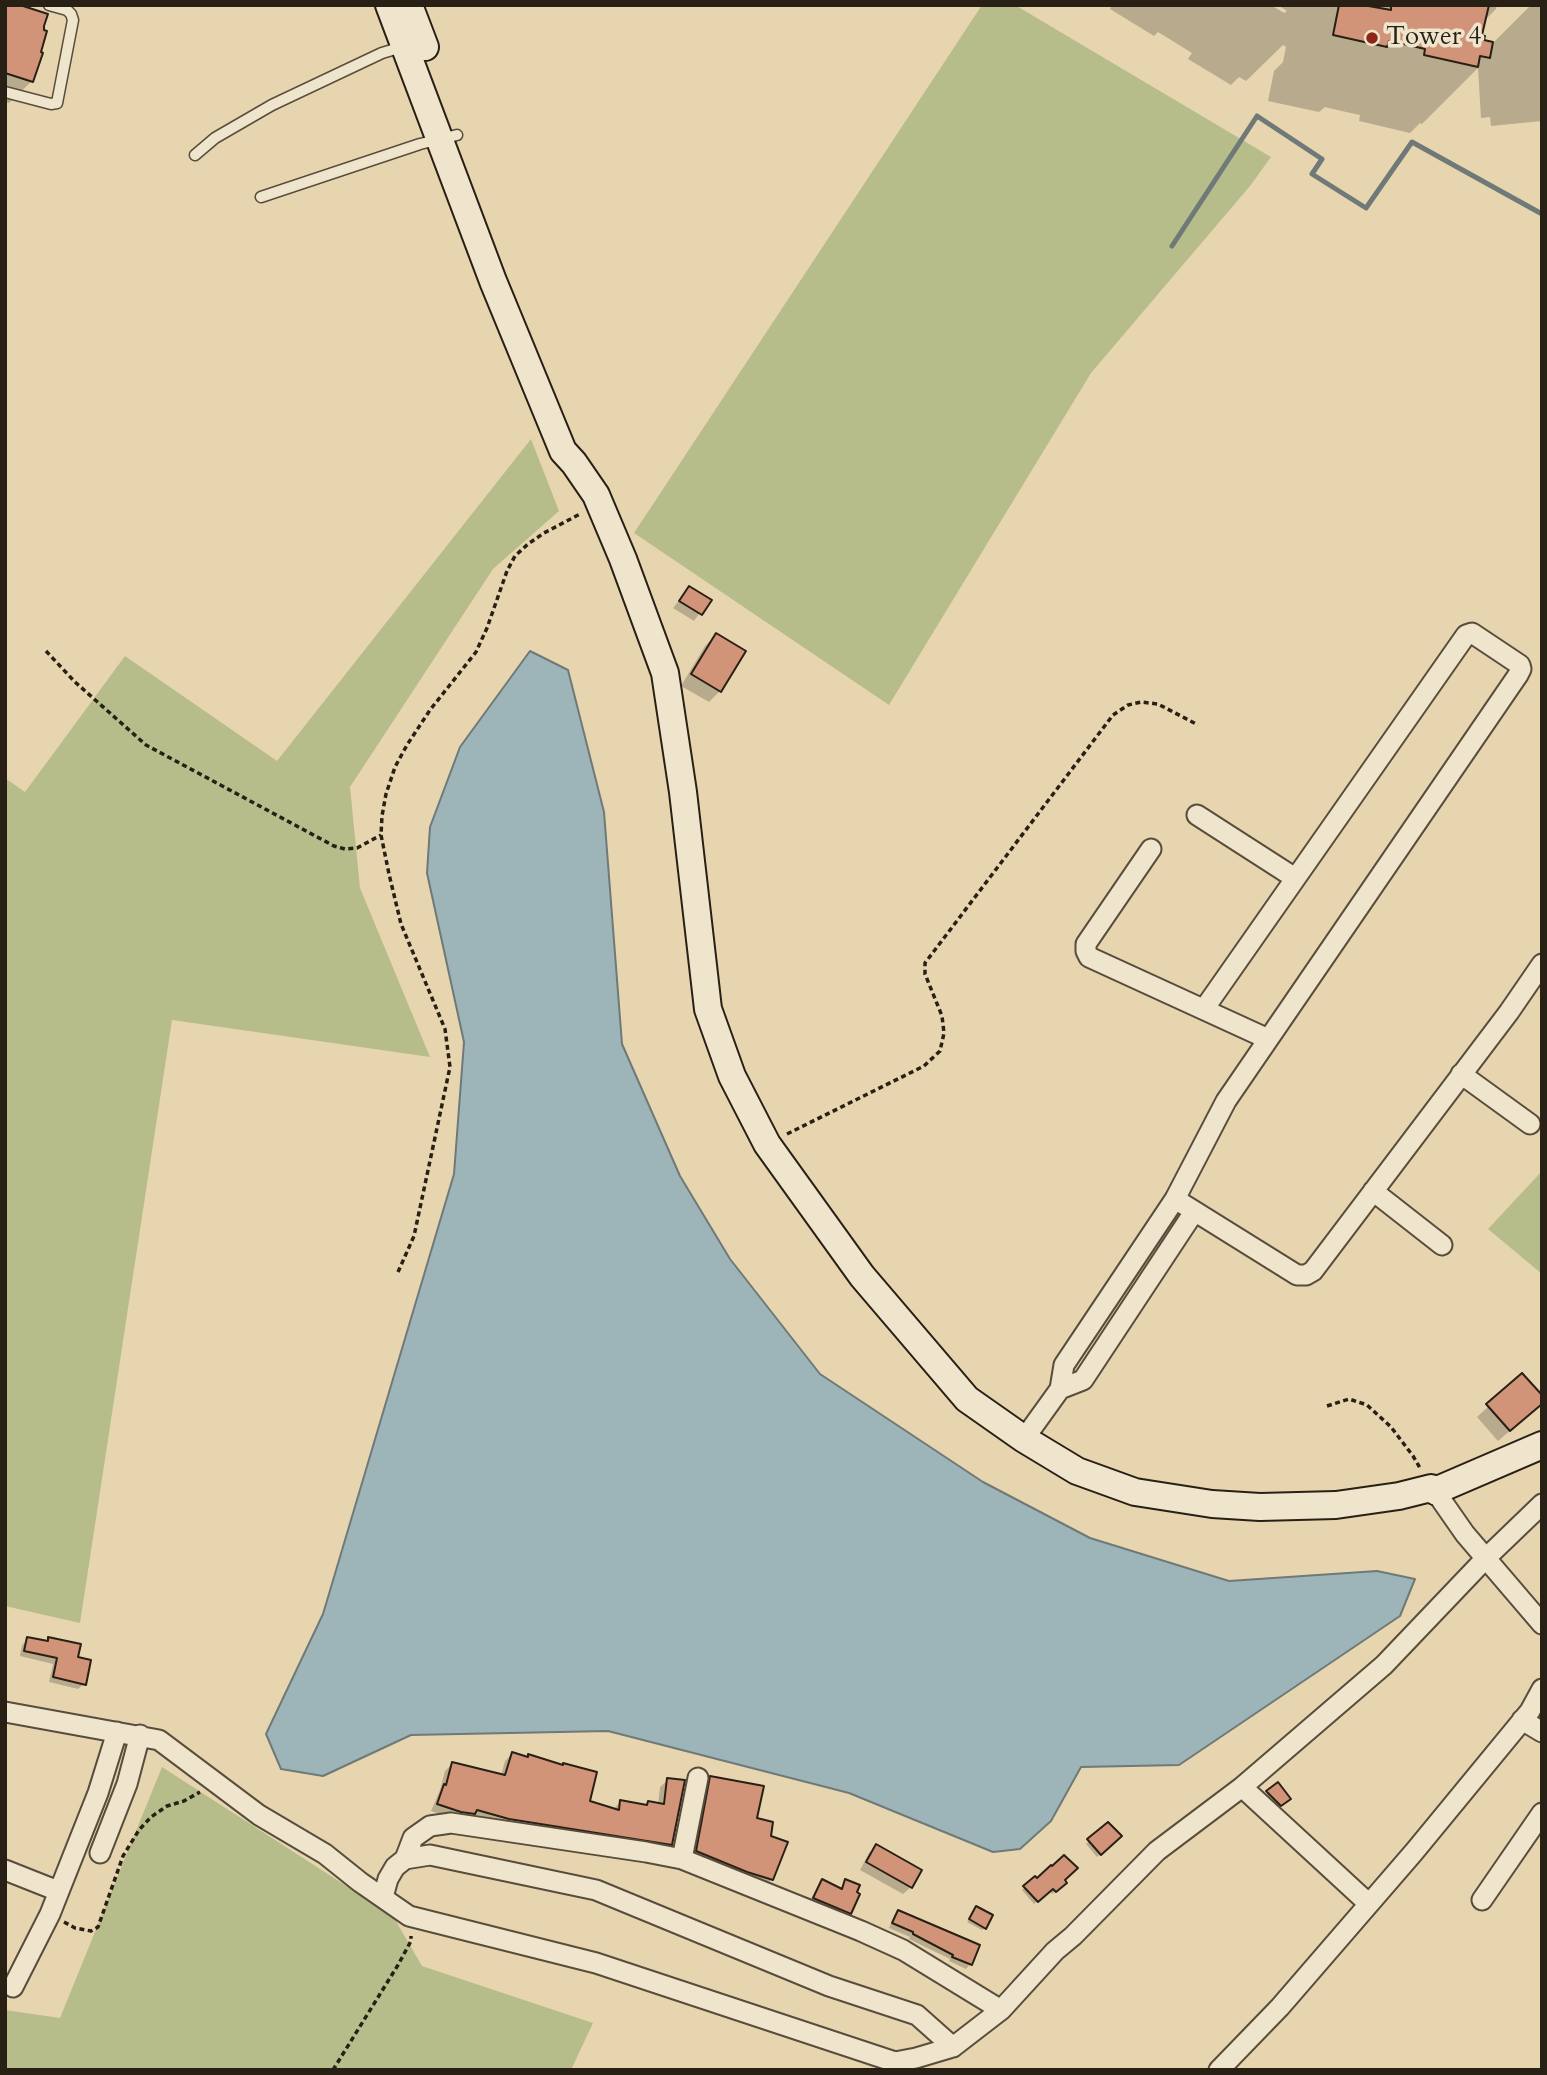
<!DOCTYPE html>
<style>
body{margin:0}
#map{position:relative;width:1547px;height:2075px;overflow:hidden;background:#e7d5b0;font-family:Cardo,serif}
canvas{display:block}
.frame{position:absolute;inset:0;border:7px solid #292015;pointer-events:none}
</style>
<div id="map">
<canvas width="1547" height="2075"></canvas>
<div class="frame"></div>
</div>
<script>
const ctx = document.querySelector('canvas').getContext('2d');
ctx.lineJoin = 'round';
function fillPath(path, color) { ctx.fillStyle = color; ctx.fill(path, 'evenodd'); }
const shape = rows => new Path2D(rows.map(r => 'M' + r).join(''));
function strokePath(path, color, width, dash) { ctx.strokeStyle = color; ctx.lineWidth = width; ctx.lineCap = dash ? 'butt' : 'round'; ctx.setLineDash(dash || []); ctx.stroke(path); }
function write(font, color, halo, rows, align = 'center') {
  ctx.font = font + ' Cardo,serif'; ctx.lineWidth = 7; ctx.setLineDash([]); ctx.textBaseline = 'middle'; ctx.strokeStyle = halo; ctx.fillStyle = color; for (const [text, x, y, turn = 0] of rows) {
    ctx.save(); ctx.translate(x, y); ctx.rotate((+turn || 0) * Math.PI / 180); ctx.textAlign = isNaN(turn) ? turn : align; if (halo) ctx.strokeText(text, 0, 0); ctx.fillText(text, 0, 0); ctx.restore();
  }
}
fillPath(shape([
 [982,5,1015,5,1271,157,1250,186,1091,373,889,705,634,533],
 [531,439,559,511,493,569,350,787,360,888,430,1057,172,1020,80,1623,5,1606,5,778,25,792,125,656,277,761],
 [1542,1171,1542,1274,1488,1229],
 [162,1767,393,1916,422,1966,593,2023,571,2070,5,2070,5,2010,60,2018]
]), '#b7bd8a');
const water = shape([
 [530,651,568,670,604,812,622,1044,680,1176,730,1259,820,1374,983,1482,1090,1538,1229,1581,1377,1571,1415,1579,1400,1616,1179,1765,1081,1767,1051,1821,1020,1849,993,1852,849,1793,608,1731,411,1735,323,1776,281,1769,266,1734,323,1614,454,1174,464,1042,427,873,430,827,460,747,530,651]
]);
fillPath(water, '#9db5b8');
strokePath(water, '#6f7977', 2);
fillPath(shape([
 [5,5,32,81,9,103,5,102],
 [1112,5,1271,5,1284,13,1287,11,1278,5,1497,5,1496,9,1483,22,1480,36,1482,42,1492,44,1531,5,1542,5,1542,121,1491,126,1490,117,1481,118,1478,68,1422,124,1420,123,1410,133,1359,121,1360,115,1337,110,1325,107,1319,112,1268,101,1274,71,1283,62,1286,47,1283,45,1246,81,1239,77,1231,85,1188,59,1192,53,1158,32,1154,36,1110,9],
 [689,588,709,600,694,621,673,608],
 [716,635,720,691,709,702,681,686,705,646],
 [1522,1376,1533,1411,1498,1441,1477,1417],
 [28,1639,46,1643,49,1639,76,1658,84,1684,78,1689,49,1682,53,1664,20,1656,22,1645],
 [512,1754,527,1758,529,1756,587,1802,613,1810,620,1802,644,1806,648,1803,658,1805,660,1787,668,1780,671,1844,664,1851,453,1818,431,1811,440,1790,445,1771,452,1764,501,1776,505,1761],
 [710,1778,755,1820,769,1837,772,1879,766,1885,691,1857,704,1784],
 [1278,1785,1286,1802,1277,1808,1265,1796],
 [1108,1824,1119,1836,1097,1857,1086,1844],
 [876,1846,911,1887,903,1894,860,1870,869,1853],
 [1035,1878,1065,1883,1052,1894,1049,1890,1034,1904,1022,1890],
 [823,1881,839,1890,845,1881,850,1913,845,1918,809,1903,818,1886],
 [976,1908,985,1928,982,1930,967,1922],
 [898,1912,978,1946,970,1964,966,1969,949,1961,950,1959,909,1939,910,1937,889,1928,894,1916]
]), '#0003');
strokePath(shape([
 [1172,246,1257,116,1322,159,1312,174,1366,208,1412,142,1542,214]
]), '#6f7977', 5);
const building = shape([
 [5,5,20,5,48,14,44,26,44,30,47,31,41,52,43,53,33,82,5,73,5,5],
 [1339,5,1363,5,1391,10,1391,5,1489,5,1482,35,1485,36,1484,40,1493,42,1490,58,1480,56,1478,67,1424,55,1425,49,1404,44,1389,41,1387,47,1333,35,1339,5],
 [689,586,712,600,702,615,679,601,689,586],
 [716,633,746,651,721,692,691,674,716,633],
 [1522,1373,1542,1395,1542,1404,1510,1431,1486,1404,1522,1373],
 [27,1637,48,1641,48,1637,81,1644,78,1657,91,1660,86,1685,53,1677,57,1658,24,1651,27,1637],
 [512,1752,528,1757,528,1754,563,1765,563,1763,597,1772,590,1801,619,1810,620,1800,647,1805,648,1801,664,1804,667,1778,685,1780,672,1845,509,1819,477,1810,475,1814,461,1812,437,1804,444,1784,446,1785,452,1762,505,1775,512,1752],
 [710,1776,764,1786,757,1818,773,1822,771,1836,788,1842,773,1880,747,1872,696,1851,710,1776],
 [1278,1782,1291,1799,1281,1806,1266,1791,1278,1782],
 [1108,1822,1122,1836,1101,1855,1087,1839,1108,1822],
 [876,1844,922,1870,912,1888,866,1862,876,1844],
 [1064,1855,1078,1868,1065,1880,1067,1883,1056,1892,1053,1889,1038,1902,1023,1886,1035,1876,1037,1878,1051,1865,1052,1866,1064,1855],
 [822,1879,842,1889,845,1879,860,1885,857,1892,860,1894,851,1914,813,1898,822,1879],
 [976,1906,993,1915,986,1929,969,1919,976,1906],
 [898,1910,980,1945,972,1965,952,1957,953,1955,913,1934,913,1932,892,1923,898,1910]
]);
fillPath(building, '#d19478');
strokePath(building, '#292015', 2);
const lane = shape([
 [5,92,51,104,57,103,73,20,71,14,67,10,49,5],
 [195,155,215,138,272,105,382,53,402,47],
 [261,197,420,144,457,135]
]);
const street = shape([
 [1197,815,1295,878],
 [1151,849,1086,944,1086,951,1089,957,1268,1039],
 [1461,1074,1530,1124],
 [1373,1191,1442,1245],
 [1175,1199,1297,1275,1306,1275,1313,1271,1509,1012,1542,964],
 [1060,1389,1083,1380,1194,1212],
 [1024,1439,1060,1389,1064,1365,1175,1199,1226,1101,1518,675,1521,669,1520,665,1472,633,1466,635,1204,1009],
 [1435,1491,1465,1534,1542,1624],
 [5,1712,159,1740,259,1815,325,1854,360,1882,409,1916,596,1963,895,2062,916,2058,953,2047,1001,2010,1055,1951,1073,1936,1157,1851,1242,1787,1384,1665,1486,1558,1542,1504],
 [1522,1720,1542,1732],
 [1242,1787,1369,1904],
 [100,1853,127,1784,140,1735],
 [405,1859,413,1838,430,1826,451,1823,646,1852,682,1859,861,1931,903,1950,1001,2010],
 [682,1859,698,1778],
 [5,1870,58,1891],
 [383,1897,388,1879,395,1867,405,1859,430,1855,596,1890,829,1986,917,2015,953,2047],
 [1482,1900,1542,1813],
 [13,1987,50,1914,98,1793,117,1732],
 [1219,2070,1280,2007,1414,1852,1530,1711,1542,1689]
]);
const secondary = shape([
 [389,5,493,281,563,451,574,463,596,495,623,559,665,673,683,792,708,1009,732,1076,767,1144,862,1276,967,1399,1024,1439,1077,1471,1135,1492,1212,1504,1260,1507,1336,1505,1399,1496,1431,1488,1435,1491,1542,1445],
 [409,5,425,47]
]);
strokePath(lane, '#584d3c', 13);
strokePath(street, '#584d3c', 23);
strokePath(secondary, '#292015', 30);
strokePath(shape([
 [46,651,75,682,146,745,334,846,345,849,357,848,381,835],
 [787,1134,924,1066,940,1051,944,1033,942,1016,925,974,925,963,1113,715,1128,705,1141,702,1158,704,1198,725],
 [398,1272,414,1236,450,1067,445,1029,401,924,389,874,381,835,382,816,386,794,395,767,407,745,430,710,476,652,487,628,507,571,515,556,528,544,544,533,580,514],
 [1327,1406,1349,1399,1367,1405,1391,1427,1413,1456,1420,1468],
 [64,1922,75,1928,91,1931,98,1927,123,1856,139,1830,151,1817,167,1806,184,1801,200,1792],
 [333,2070,398,1965,411,1941,411,1936]
]), '#292015', 3.5, [5, 3.5]);
strokePath(lane, '#efe4cc', 10);
strokePath(street, '#efe4cc', 19);
strokePath(secondary, '#efe4cc', 26);
for (const [x, y, r, color] of [
 [1372,38,7,"#8f2418"]
]) { const dot = new Path2D(); dot.arc(x, y, r, 0, 2 * Math.PI); ctx.fillStyle = color; ctx.fill(dot); strokePath(dot, '#efe4cc', 2.5); }
write('26px', '#292015', '#efe4cc', [
 ["Tower 4",1386,38]
], 'left');
</script>
